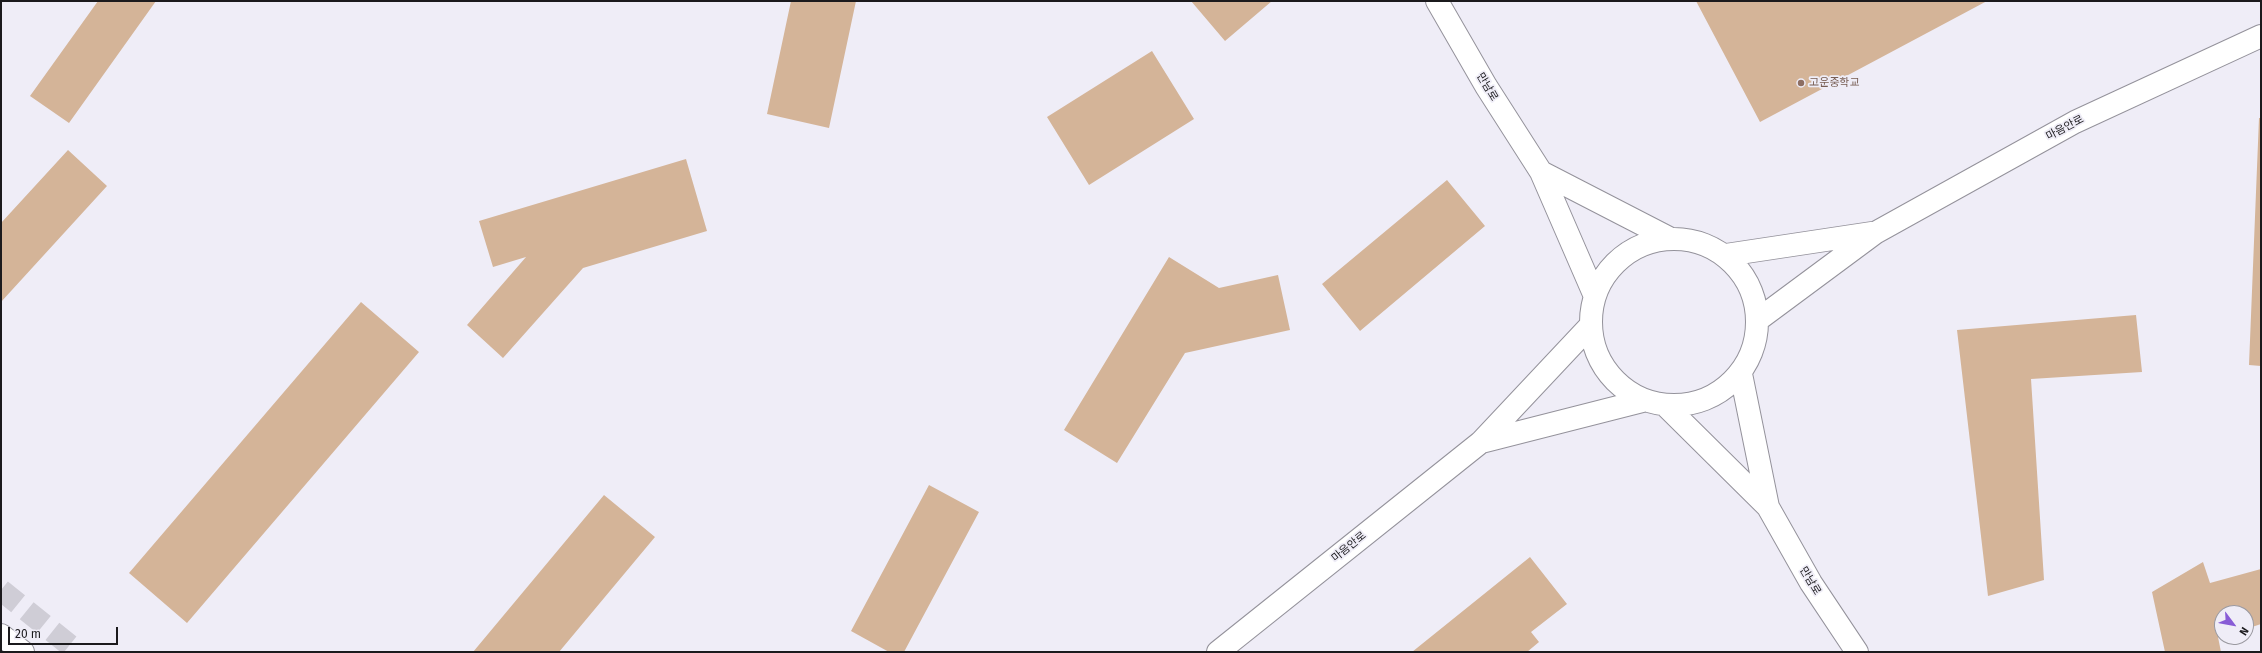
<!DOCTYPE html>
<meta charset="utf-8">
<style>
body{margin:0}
#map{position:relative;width:2262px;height:653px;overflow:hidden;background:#efedf7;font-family:"Fira Sans",sans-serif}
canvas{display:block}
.frame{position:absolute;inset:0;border:2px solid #1b1a1d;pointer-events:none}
.north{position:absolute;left:2214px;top:605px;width:40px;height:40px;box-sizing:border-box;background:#efedf7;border:1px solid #9a99a0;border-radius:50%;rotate:122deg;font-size:11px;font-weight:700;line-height:16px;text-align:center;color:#1b1a1d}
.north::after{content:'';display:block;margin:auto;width:14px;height:18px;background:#885cd6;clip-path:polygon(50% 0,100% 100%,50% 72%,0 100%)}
.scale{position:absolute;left:8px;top:627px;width:110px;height:18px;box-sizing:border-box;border:2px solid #1b1a1d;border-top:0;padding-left:5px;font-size:12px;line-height:14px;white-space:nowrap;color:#1b1a1d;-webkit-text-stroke:3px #efedf7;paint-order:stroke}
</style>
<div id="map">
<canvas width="2262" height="653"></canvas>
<div class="frame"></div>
<div class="north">N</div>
<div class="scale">20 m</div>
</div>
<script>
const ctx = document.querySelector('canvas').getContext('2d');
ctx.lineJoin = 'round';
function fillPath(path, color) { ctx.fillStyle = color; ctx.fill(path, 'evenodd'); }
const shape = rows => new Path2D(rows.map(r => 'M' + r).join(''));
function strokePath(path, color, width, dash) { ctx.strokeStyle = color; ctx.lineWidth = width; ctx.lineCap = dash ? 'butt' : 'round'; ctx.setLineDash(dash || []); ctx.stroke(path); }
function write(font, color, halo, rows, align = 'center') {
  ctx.font = font + ' "Fira Sans","Noto Sans KR",sans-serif'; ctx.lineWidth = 3.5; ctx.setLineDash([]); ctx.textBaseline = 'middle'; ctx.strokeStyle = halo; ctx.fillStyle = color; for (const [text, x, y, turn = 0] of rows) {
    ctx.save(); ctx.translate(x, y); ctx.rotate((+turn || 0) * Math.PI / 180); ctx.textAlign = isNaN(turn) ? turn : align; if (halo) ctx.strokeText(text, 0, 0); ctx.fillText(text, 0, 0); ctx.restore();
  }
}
fillPath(shape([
 [98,1,156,1,69,123,30,96],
 [791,1,856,1,829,128,767,114],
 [1191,1,1272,1,1225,41],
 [1696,1,1987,1,1760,122],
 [1152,51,1194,119,1089,185,1047,117],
 [2259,118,2261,118,2261,366,2249,365],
 [68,150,107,186,1,302,1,223],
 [686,159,707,231,583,268,503,358,467,325,526,257,493,267,479,221],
 [1447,180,1485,226,1360,331,1322,284],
 [1169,257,1219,288,1278,275,1290,330,1185,353,1117,463,1064,430],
 [361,302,419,352,187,623,129,573],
 [2136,315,2142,372,2031,379,2044,580,1988,596,1957,330],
 [929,485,979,512,904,652,889,652,851,631],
 [604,495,655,537,559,652,473,652],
 [1530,557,1567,604,1531,632,1539,642,1527,652,1412,652],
 [2203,562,2210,583,2261,569,2261,624,2246,629,2246,613,2222,613,2222,636,2218,637,2221,652,2165,652,2152,592]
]), '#d4b498');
strokePath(shape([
 [1,590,78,652]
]), '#cfcdd6', 22, [22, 11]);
const secondary = shape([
 [1437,1,1486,86,1541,172,1594,294],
 [1541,172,1669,238],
 '1591 322a83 83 0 1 1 166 0a83 83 0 1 1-166 0Z',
 [1726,255,1872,233],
 [1759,319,1875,233,2075,122,2261,36],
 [1741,374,1768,507],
 [1666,406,1768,507,1811,583,1857,652],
 [1481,442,1642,401],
 [1218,652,1481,442,1590,326]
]);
const primary = shape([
 [1,635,23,652]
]);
strokePath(secondary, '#94929b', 24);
strokePath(primary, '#94929b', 24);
strokePath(secondary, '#fff', 22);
strokePath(primary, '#fff', 22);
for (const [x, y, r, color] of [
 [1801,83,4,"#8d6e63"]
]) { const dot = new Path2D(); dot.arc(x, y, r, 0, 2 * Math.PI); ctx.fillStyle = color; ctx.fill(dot); strokePath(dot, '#efedf7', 1.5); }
write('11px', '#785e54', '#efedf7', [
 ["고운중학교",1809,83]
], 'left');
write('11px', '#1b1a1d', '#efedf7', [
 ["만남로",1487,87,59],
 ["마음안로",2065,128,-28],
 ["마음안로",1349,547,-39],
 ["만남로",1810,581,59]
]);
</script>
